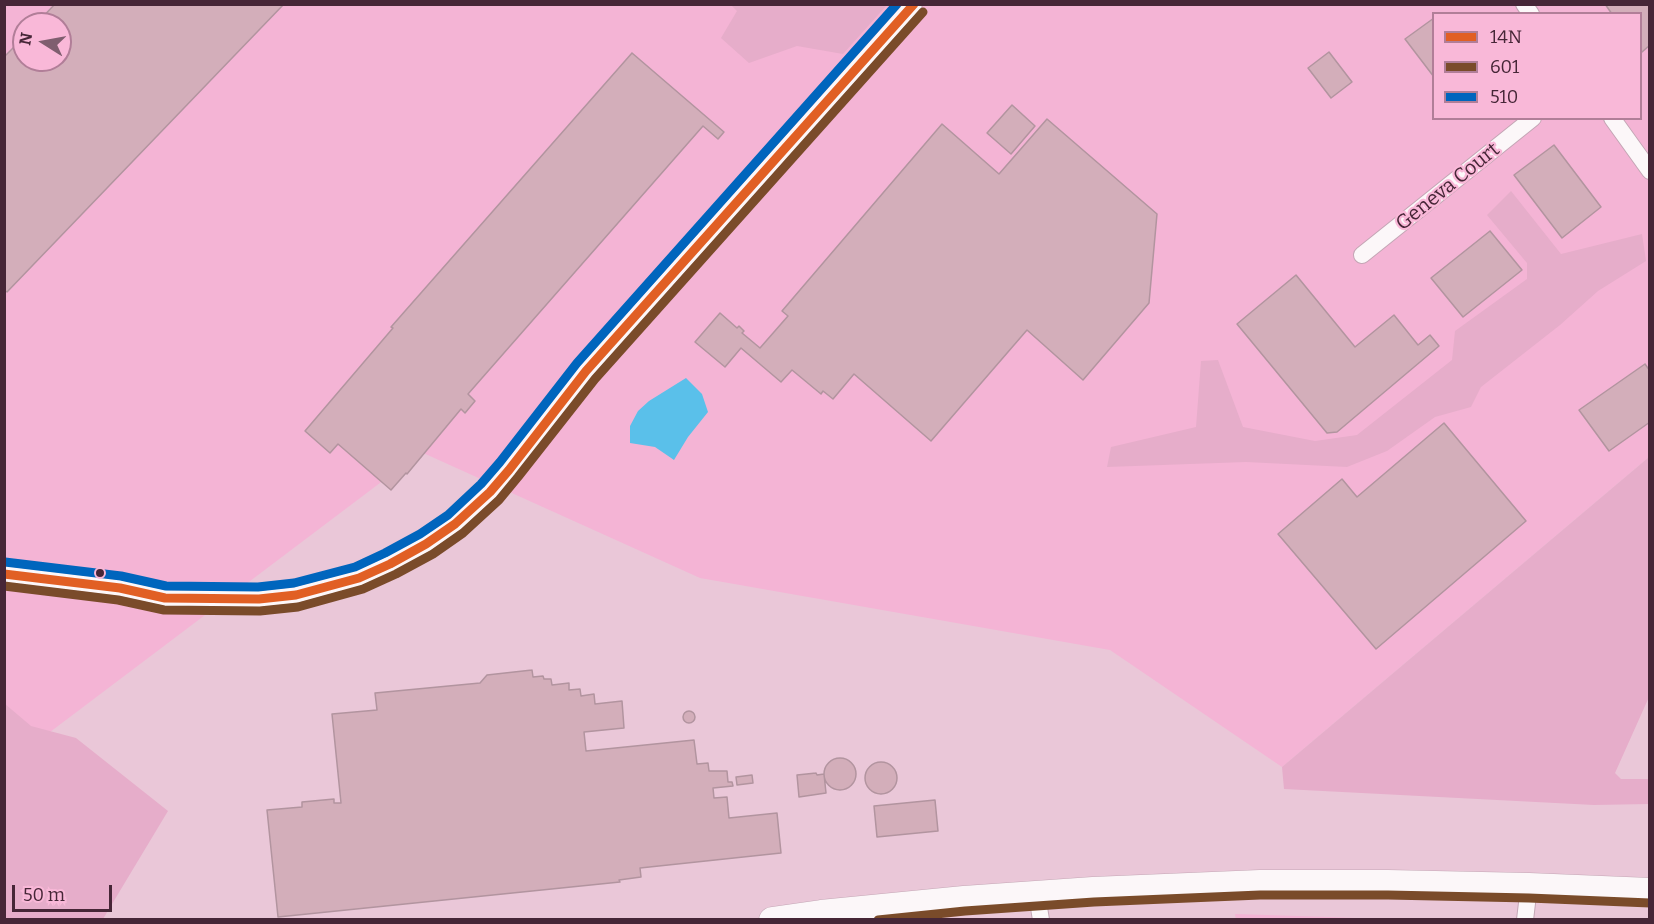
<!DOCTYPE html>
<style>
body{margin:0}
#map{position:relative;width:1654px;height:924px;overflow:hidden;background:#eac7d8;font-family:Bitter,serif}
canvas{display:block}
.frame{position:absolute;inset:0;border:6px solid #462637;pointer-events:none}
.legend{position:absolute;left:1432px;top:12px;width:210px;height:108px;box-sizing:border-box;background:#f9b8d8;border:2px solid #b17e98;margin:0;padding:8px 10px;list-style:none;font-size:18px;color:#462637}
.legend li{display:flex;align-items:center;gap:12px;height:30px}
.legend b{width:30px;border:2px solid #b17e98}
.north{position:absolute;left:12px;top:12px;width:60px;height:60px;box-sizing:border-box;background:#f9b8d8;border:2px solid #b17e98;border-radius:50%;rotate:281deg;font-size:16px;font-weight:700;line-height:24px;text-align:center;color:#462637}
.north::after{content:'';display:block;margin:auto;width:21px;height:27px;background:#7f5e6f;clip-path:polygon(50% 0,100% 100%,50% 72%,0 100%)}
.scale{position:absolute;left:12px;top:885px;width:100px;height:27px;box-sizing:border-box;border:3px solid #462637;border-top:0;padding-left:8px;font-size:18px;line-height:21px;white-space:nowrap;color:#462637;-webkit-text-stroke:4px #f9b8d8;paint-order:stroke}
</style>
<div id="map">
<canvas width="1654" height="924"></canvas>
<div class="frame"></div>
<ul class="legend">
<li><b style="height:8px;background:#e15f24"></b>14N</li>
<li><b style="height:8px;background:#7a4b2a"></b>601</li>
<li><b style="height:8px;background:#0065bd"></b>510</li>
</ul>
<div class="north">N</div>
<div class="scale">50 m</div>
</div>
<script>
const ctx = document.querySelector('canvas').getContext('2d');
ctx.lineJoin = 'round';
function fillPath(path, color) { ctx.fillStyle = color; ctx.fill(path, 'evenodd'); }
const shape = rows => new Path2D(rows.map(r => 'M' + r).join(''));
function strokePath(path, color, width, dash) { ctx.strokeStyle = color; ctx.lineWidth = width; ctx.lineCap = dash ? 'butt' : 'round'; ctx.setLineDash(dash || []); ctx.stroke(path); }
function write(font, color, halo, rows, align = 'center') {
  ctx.font = font + ' Bitter,serif'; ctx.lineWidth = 4.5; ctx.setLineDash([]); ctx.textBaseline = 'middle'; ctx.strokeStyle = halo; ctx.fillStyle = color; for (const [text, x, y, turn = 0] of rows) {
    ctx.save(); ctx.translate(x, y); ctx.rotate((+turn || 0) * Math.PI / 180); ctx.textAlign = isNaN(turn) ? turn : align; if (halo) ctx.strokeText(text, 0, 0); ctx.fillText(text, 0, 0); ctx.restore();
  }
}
fillPath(shape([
 [5,5,1649,5,1649,457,1282,767,1110,650,700,578,421,452,5,766],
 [1434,14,1640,14,1640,118,1434,118],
 [24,24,60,24,60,60,24,60],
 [1235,914,1329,917,1382,919,1236,920]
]), '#f4b4d5');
fillPath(shape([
 [731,5,887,5,843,54,797,46,749,63,721,38,737,11],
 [1511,191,1561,254,1642,234,1646,261,1598,291,1560,325,1481,387,1471,407,1435,417,1387,451,1347,467,1246,462,1107,467,1111,447,1196,427,1201,361,1218,360,1243,427,1315,441,1357,435,1452,360,1455,331,1527,279,1527,263,1487,215],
 [1649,457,1649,697,1615,773,1621,779,1649,779,1649,804,1594,805,1284,789,1282,767],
 [5,704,31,726,76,738,168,811,103,919,5,919]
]), '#e6adca');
fillPath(shape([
 [686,378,702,394,708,412,688,437,674,460,655,447,630,443,630,426,638,411,649,401]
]), '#5ac0ea');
const building = shape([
 [55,4,284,4,7,292,4,290,4,57,24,37,24,60,60,60,60,24,36,24,55,4],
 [1605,4,1650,4,1650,45,1642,52,1640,50,1640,14,1612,14,1605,4],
 [1434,18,1434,77,1405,39,1434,18],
 [1329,52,1352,82,1331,98,1308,68,1329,52],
 [632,53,724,132,718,139,703,126,468,394,475,401,465,413,461,409,407,474,406,473,391,490,338,444,330,453,305,431,393,328,391,327,632,53],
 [1012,105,1035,126,1011,154,987,133,1012,105],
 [1047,119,1157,214,1149,303,1083,380,1027,330,931,441,854,374,833,399,823,391,821,394,792,370,781,382,741,348,725,367,695,342,720,313,737,328,739,326,744,331,742,333,760,348,788,316,782,311,942,124,999,174,1047,119],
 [1554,145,1601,207,1562,238,1514,175,1554,145],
 [1490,231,1522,270,1463,317,1431,278,1490,231],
 [1296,275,1355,347,1394,315,1418,345,1430,335,1439,346,1337,432,1327,433,1237,324,1296,275],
 [1645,364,1650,371,1650,422,1609,451,1579,410,1645,364],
 [1444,423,1526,521,1376,649,1278,534,1342,479,1357,497,1444,423],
 [532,670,533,677,543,676,544,679,551,679,552,685,569,683,569,690,580,689,581,696,594,694,595,704,622,701,624,728,584,732,586,751,694,740,697,764,708,763,709,771,727,771,728,782,732,782,733,786,713,788,714,798,727,797,729,818,777,813,781,853,640,868,641,877,619,880,620,882,278,917,267,810,302,807,302,802,334,799,334,803,341,803,332,714,377,710,375,693,480,683,487,675,532,670],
 '683 717a6 6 0 1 1 12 0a6 6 0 1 1-12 0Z',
 '824 774a16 16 0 1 1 32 0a16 16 0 1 1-32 0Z',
 '865 778a16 16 0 1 1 32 0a16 16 0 1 1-32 0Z',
 [816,773,817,775,824,774,826,793,799,797,797,775,816,773],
 [752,775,753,783,737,785,736,777,752,775],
 [935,800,938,831,877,837,874,806,935,800]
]);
fillPath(building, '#d3aeba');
strokePath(building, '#b2949f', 1.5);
const street = shape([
 [1524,4,1531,14],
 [1612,118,1650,171],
 [1362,255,1533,118],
 [4,574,120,588,165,598,259,599,296,595,359,578,390,564,426,544,455,524,490,492,509,470,586,371,914,4],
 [1037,895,1041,920],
 [1525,920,1529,886]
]);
const primary = shape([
 [772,920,821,913,964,899,1093,890,1260,883,1388,883,1529,886,1650,891]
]);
strokePath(street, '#c4a6b5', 18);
strokePath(primary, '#c4a6b5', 27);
strokePath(street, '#fcf7f9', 16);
strokePath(primary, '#fcf7f9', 26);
strokePath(shape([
 [4,574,120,588,165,598,259,599,296,595,359,578,390,564,426,544,455,524,490,492,509,470,586,371,914,4]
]), '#e15f24', 9);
strokePath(shape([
 [4,586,118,600,164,610,260,611,298,607,363,589,396,574,433,554,463,533,499,500,518,477,595,379,923,12],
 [878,920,965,911,1094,902,1260,895,1388,895,1529,898,1650,903]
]), '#7a4b2a', 9);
strokePath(shape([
 [5,562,121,576,166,586,258,587,294,583,355,567,385,553,420,534,448,515,481,484,500,462,577,363,897,4]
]), '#0065bd', 9);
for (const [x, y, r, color] of [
 [100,573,5,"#462637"]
]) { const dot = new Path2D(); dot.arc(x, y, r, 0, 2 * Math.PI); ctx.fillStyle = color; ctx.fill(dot); strokePath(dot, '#f9b8d8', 2); }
write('20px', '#462637', '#f9b8d8', [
 ["Geneva Court",1448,187,-39]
]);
</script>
